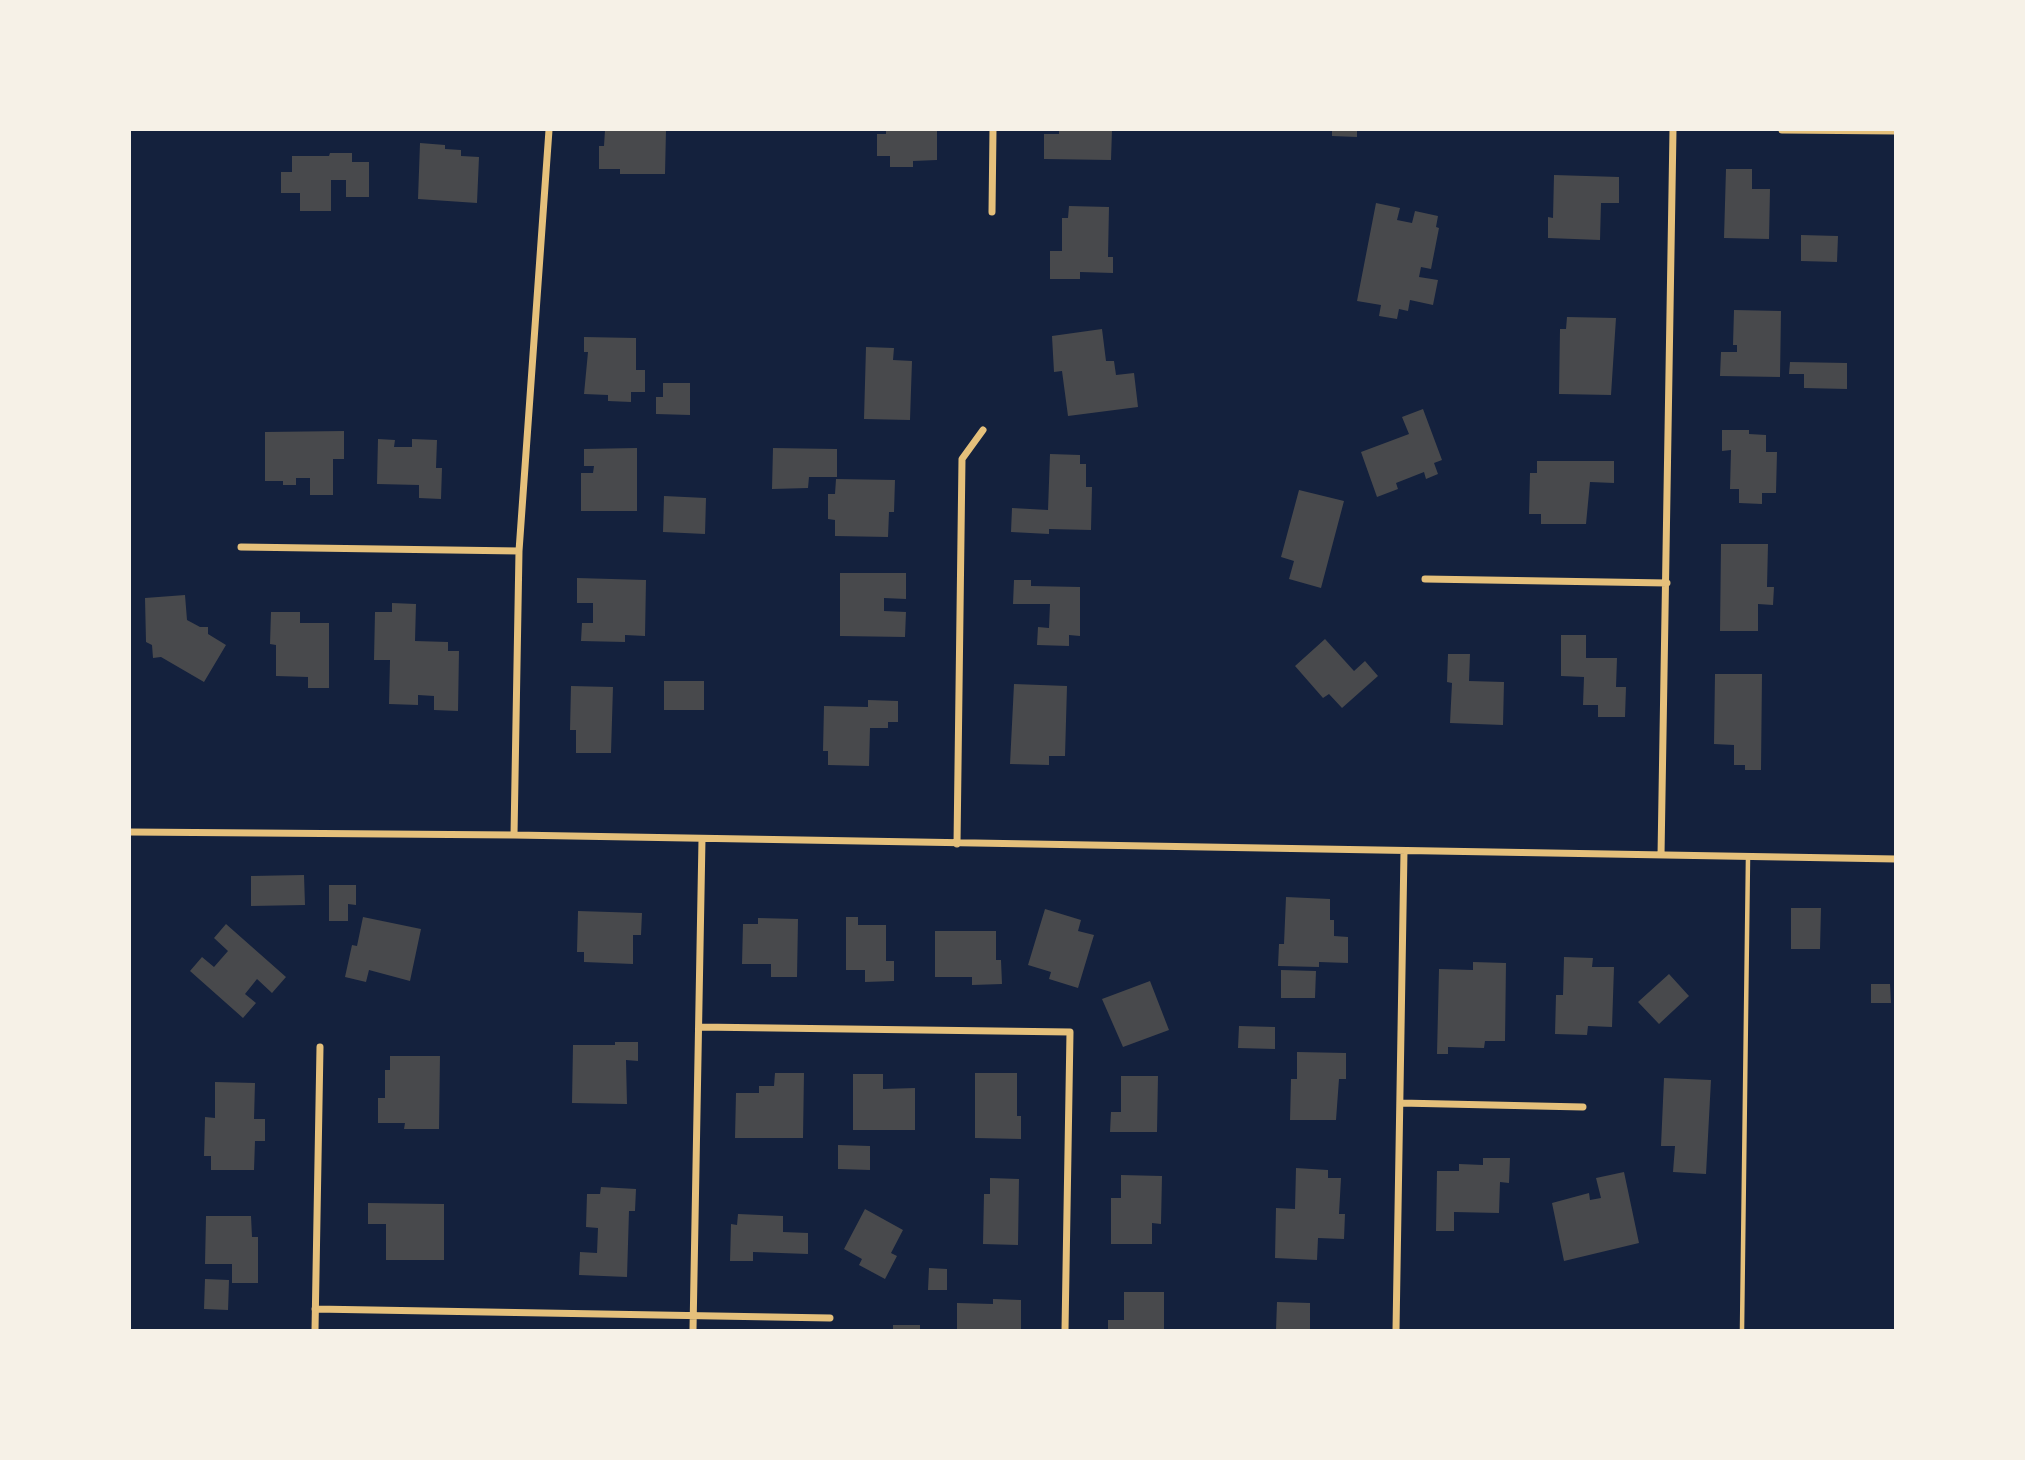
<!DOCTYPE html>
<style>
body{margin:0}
#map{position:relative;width:2025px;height:1460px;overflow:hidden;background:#14213d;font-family:Karla,sans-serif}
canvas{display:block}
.frame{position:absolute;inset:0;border:131px solid #f6f1e7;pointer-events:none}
</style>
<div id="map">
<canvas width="2025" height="1460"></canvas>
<div class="frame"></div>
</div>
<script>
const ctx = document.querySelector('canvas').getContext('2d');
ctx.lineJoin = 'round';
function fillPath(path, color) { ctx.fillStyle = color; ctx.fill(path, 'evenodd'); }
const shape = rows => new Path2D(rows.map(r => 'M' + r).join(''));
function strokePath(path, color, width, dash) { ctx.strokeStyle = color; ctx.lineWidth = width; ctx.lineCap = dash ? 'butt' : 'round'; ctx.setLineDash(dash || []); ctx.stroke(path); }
fillPath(shape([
 [605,130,666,130,665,174,620,174,620,169,599,169,599,146,604,146],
 [886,130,937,130,937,160,913,161,913,167,890,167,890,156,877,156,877,134,886,134],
 [1059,130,1112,130,1111,160,1044,159,1044,134,1059,134],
 [1332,130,1357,130,1357,137,1332,136],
 [420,143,445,145,445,149,461,150,461,156,479,157,477,203,418,199],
 [330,153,352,153,352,162,369,162,369,197,346,197,346,180,331,180,331,211,300,211,300,193,281,193,281,172,292,172,292,156,329,156],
 [1726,169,1752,169,1752,189,1770,189,1769,239,1724,238],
 [1554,175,1619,177,1619,203,1601,203,1600,240,1548,238,1548,217,1553,218],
 [1376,203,1400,208,1397,220,1412,223,1415,211,1438,216,1436,227,1439,228,1431,269,1421,267,1419,277,1438,280,1433,305,1410,300,1408,311,1399,309,1397,319,1379,316,1381,305,1357,301],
 [1069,206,1109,207,1108,257,1113,257,1113,273,1080,272,1080,279,1050,279,1050,251,1062,251,1062,218,1068,218],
 [1801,235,1838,236,1837,262,1801,261],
 [1734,310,1781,311,1780,377,1720,376,1721,352,1737,352,1737,345,1733,345],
 [1567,317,1616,318,1611,395,1559,394,1560,329,1566,329],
 [1102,329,1106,361,1114,361,1116,375,1134,373,1138,407,1068,416,1062,371,1054,372,1052,336],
 [584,337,636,338,636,370,645,370,645,392,631,392,631,402,608,401,608,395,584,394,588,352,584,352],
 [866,347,894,348,893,360,912,361,910,420,864,419],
 [1790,362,1847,363,1847,389,1804,388,1804,374,1789,374],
 [663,383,690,383,690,415,656,414,656,397,663,397],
 [1423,409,1442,460,1434,463,1438,474,1426,479,1424,472,1396,483,1398,489,1377,497,1361,452,1409,434,1402,417],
 [1722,430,1749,430,1749,434,1766,435,1766,452,1777,452,1776,493,1762,493,1762,504,1739,503,1739,489,1730,489,1731,450,1722,451],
 [344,431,344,459,333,459,333,495,310,495,310,478,296,478,296,485,283,485,283,481,265,481,265,432],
 [378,439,395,440,394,447,412,447,412,439,437,440,436,468,442,468,441,499,419,498,419,485,377,484],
 [637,448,637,511,581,511,581,473,593,473,594,466,584,466,584,449],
 [773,448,837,449,837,477,809,477,808,488,772,489],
 [1050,454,1080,455,1080,464,1086,464,1086,487,1092,487,1091,530,1049,529,1049,534,1011,532,1012,508,1048,510],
 [1537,461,1614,461,1614,483,1590,482,1586,524,1541,524,1541,514,1529,514,1530,473,1537,473],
 [836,479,895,480,894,512,889,512,888,537,835,536,835,520,828,519,828,494,835,494],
 [1299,490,1344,501,1321,588,1289,579,1294,561,1281,557],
 [664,496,706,498,705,534,663,532],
 [1721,544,1768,544,1767,587,1774,587,1773,605,1758,604,1758,631,1720,631],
 [840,573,906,573,906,599,884,598,884,611,906,612,905,637,840,636],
 [577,578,646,580,645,636,625,635,625,642,581,641,582,623,593,623,593,603,577,603],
 [1014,580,1031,580,1031,586,1080,587,1080,636,1069,635,1069,646,1037,645,1038,627,1049,628,1050,604,1013,604],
 [185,595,187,620,200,627,208,627,208,634,226,645,204,682,161,657,153,658,152,645,146,642,145,598],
 [392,603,416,604,415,641,448,642,448,651,459,651,458,711,434,710,434,696,418,695,418,705,389,704,390,660,374,660,375,612,392,612],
 [271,612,300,612,300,623,329,623,329,688,308,688,308,677,276,676,276,645,270,644],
 [1561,635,1586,635,1586,658,1617,658,1616,687,1626,687,1625,717,1598,717,1598,705,1583,705,1584,677,1561,676],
 [1325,639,1354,671,1365,661,1378,676,1342,708,1329,694,1323,698,1295,666],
 [1448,654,1470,654,1469,681,1504,682,1503,725,1450,723,1452,683,1447,682],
 [1715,674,1762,674,1761,770,1745,770,1745,765,1734,765,1734,745,1714,744],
 [664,681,704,681,704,710,664,710],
 [1014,684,1067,686,1065,756,1049,756,1049,765,1010,764],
 [571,686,613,687,611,753,576,753,576,730,570,730],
 [868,700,898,701,898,722,888,722,888,728,870,728,869,766,828,765,828,751,823,751,824,706,868,707],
 [304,875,305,905,251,906,251,876],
 [329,885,356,885,356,905,348,904,348,921,329,921],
 [1286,897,1330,899,1330,920,1334,920,1334,936,1348,937,1348,963,1319,962,1319,967,1278,966,1279,944,1284,944],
 [1791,908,1821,908,1820,949,1791,949],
 [1045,909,1081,920,1078,931,1094,935,1078,988,1049,979,1051,972,1028,965],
 [578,911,642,913,641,935,633,935,633,964,584,962,584,952,577,952],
 [363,917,421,929,410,981,369,970,366,982,345,977,352,945,357,946],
 [846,917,858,917,858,925,886,925,886,961,894,961,894,981,865,982,865,970,846,970],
 [758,918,798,919,797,977,771,977,771,964,742,964,743,924,758,924],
 [226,924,286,977,272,993,257,979,245,994,256,1003,243,1018,190,971,202,957,214,967,228,951,214,938],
 [935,931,996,931,996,960,1001,960,1002,984,972,985,972,977,935,977],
 [1564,957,1593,958,1592,967,1614,967,1612,1027,1588,1026,1587,1035,1555,1034,1556,995,1563,995],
 [1473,962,1506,963,1505,1041,1485,1041,1484,1048,1448,1047,1448,1054,1437,1054,1439,969,1473,970],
 [1281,970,1316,971,1315,998,1281,998],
 [1669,974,1689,996,1659,1024,1638,1002],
 [1150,981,1169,1030,1123,1047,1102,999],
 [1871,984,1890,984,1891,1003,1871,1003],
 [1239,1026,1275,1027,1275,1049,1238,1048],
 [615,1042,638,1042,638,1061,626,1060,627,1104,572,1103,573,1045,615,1045],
 [1297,1052,1346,1053,1346,1079,1339,1079,1336,1120,1290,1120,1291,1079,1297,1079],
 [390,1056,440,1056,439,1129,404,1129,405,1123,378,1123,378,1098,385,1098,385,1070,390,1070],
 [775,1073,804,1073,803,1138,735,1138,736,1093,759,1093,759,1086,774,1086],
 [975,1073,1017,1073,1017,1116,1021,1116,1021,1139,975,1138],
 [853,1074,883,1074,883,1089,915,1088,915,1130,853,1130],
 [1121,1076,1158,1076,1157,1132,1110,1132,1111,1112,1121,1112],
 [1664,1078,1711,1080,1706,1174,1673,1172,1675,1146,1661,1146],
 [215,1082,255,1083,254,1119,265,1119,265,1141,255,1141,254,1170,211,1170,211,1156,204,1156,205,1117,215,1118],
 [838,1145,870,1146,870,1170,838,1169],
 [1483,1158,1510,1158,1509,1183,1500,1182,1499,1213,1454,1212,1454,1231,1436,1231,1437,1171,1459,1171,1459,1164,1483,1165],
 [1296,1168,1328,1170,1328,1178,1341,1178,1339,1214,1345,1214,1344,1239,1318,1238,1317,1260,1275,1258,1276,1208,1295,1209],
 [1624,1172,1639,1243,1564,1261,1552,1203,1589,1193,1590,1200,1601,1198,1596,1178],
 [1121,1175,1162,1176,1161,1224,1152,1223,1152,1244,1111,1244,1111,1198,1121,1198],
 [990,1178,1019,1179,1018,1245,983,1244,984,1194,990,1194],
 [601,1187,636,1189,635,1211,629,1211,627,1277,579,1275,580,1252,597,1253,598,1228,586,1227,587,1194,600,1194],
 [368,1203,444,1204,444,1260,386,1260,386,1224,368,1224],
 [865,1209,903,1230,891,1253,897,1256,885,1279,859,1265,862,1259,844,1249],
 [738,1214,783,1216,783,1232,808,1233,808,1254,753,1252,753,1261,730,1261,731,1224,737,1225],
 [206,1216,251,1216,252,1237,258,1237,258,1283,232,1283,232,1264,205,1264],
 [929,1268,947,1269,947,1290,928,1290],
 [205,1279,229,1280,228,1310,204,1309],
 [1124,1292,1164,1292,1164,1330,1108,1330,1108,1320,1124,1320],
 [993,1299,1021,1300,1021,1330,957,1330,957,1303,993,1304],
 [1277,1302,1310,1303,1310,1330,1276,1330],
 [893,1325,920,1325,920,1330,893,1330]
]), '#48494c');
strokePath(shape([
 [1742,1330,1748,857]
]), '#e5c07b', 4.5);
strokePath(shape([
 [1782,130,1896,131],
 [992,212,993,130],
 [241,547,519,551],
 [1425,579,1667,583],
 [130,832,514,835,1896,859],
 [514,835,519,551,549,130],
 [957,844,962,459,983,430],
 [1661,855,1673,130],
 [699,1027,1070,1032,1065,1330],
 [1400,1103,1583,1107],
 [315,1309,830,1318],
 [315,1330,320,1047],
 [693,1330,702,839],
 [1396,1330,1404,851]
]), '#e5c07b', 7);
</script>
